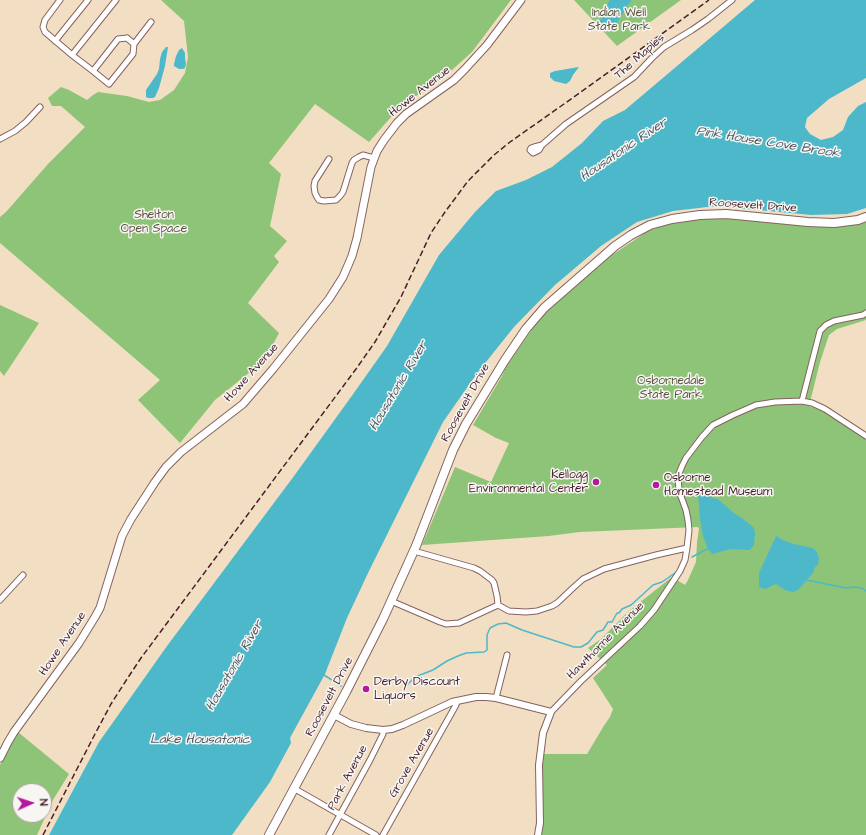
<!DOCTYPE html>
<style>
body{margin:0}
#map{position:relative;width:866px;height:835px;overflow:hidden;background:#f2dfc3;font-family:"Architects Daughter",sans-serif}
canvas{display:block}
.north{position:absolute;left:12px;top:783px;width:40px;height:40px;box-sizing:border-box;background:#f6f6f2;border:1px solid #b1a0a2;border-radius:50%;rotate:87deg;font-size:11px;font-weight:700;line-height:16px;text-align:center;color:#4a1f2b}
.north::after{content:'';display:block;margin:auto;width:14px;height:18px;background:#b5179e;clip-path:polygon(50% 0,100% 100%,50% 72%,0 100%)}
</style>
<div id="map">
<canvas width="866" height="835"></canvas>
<div class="north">N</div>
</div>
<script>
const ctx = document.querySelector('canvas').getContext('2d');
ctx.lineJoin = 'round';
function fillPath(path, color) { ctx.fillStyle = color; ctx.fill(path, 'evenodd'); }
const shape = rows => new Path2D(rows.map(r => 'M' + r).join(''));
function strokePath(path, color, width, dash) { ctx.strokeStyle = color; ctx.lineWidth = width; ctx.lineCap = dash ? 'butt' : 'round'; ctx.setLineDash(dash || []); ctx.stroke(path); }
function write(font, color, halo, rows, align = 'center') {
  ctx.font = font + ' "Architects Daughter",sans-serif'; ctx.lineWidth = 3; ctx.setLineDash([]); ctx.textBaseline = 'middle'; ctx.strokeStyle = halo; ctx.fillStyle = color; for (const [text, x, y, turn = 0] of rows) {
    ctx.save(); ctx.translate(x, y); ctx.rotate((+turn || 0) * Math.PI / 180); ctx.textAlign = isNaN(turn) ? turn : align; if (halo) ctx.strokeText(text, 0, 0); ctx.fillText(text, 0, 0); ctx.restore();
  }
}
fillPath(shape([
 [161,0,511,0,472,52,443,78,400,107,369,142,315,104,269,163,281,174,270,226,287,241,274,256,279,262,248,303,279,333,265,360,215,400,180,443,138,400,160,380,0,243,0,217,6,212,48,164,85,127,61,106,52,106,48,98,61,87,69,90,87,100,93,95,98,92,127,96,149,102,160,100,174,90,185,73,188,57,184,21],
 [574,0,681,0,617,46],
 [705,216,866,220,866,320,837,329,829,335,820,362,809,406,820,410,866,434,866,835,542,835,542,770,544,754,587,754,605,724,610,717,613,709,593,678,607,665,588,648,601,639,629,611,672,577,685,585,688,580,696,562,697,542,699,529,698,527,580,532,549,536,422,545,455,467,491,482,509,443,496,438,473,425,502,376,506,367,535,325,546,311,561,299,569,290,602,261,609,257,648,231,680,220],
 [0,305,39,323,4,376,0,371],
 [18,732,69,774,53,800,37,835,0,835,0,765,10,743],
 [20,791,44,791,44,815,20,815]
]), '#8ec477');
fillPath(shape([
 [610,0,631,0,631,1,629,4,614,27,611,29,608,30,602,26,600,21,604,10],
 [755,0,866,0,866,78,829,99,807,118,805,127,810,134,821,140,833,137,843,130,848,117,858,106,866,102,866,208,847,214,811,215,716,206,673,211,637,222,601,246,555,285,514,327,478,372,443,422,369,571,347,618,325,674,290,738,291,743,270,782,232,835,49,835,99,742,126,704,167,646,294,476,351,397,387,346,439,255,475,212,496,191,526,180,552,167,582,143,603,121,625,110],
 [166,47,168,47,165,66,159,88,155,97,153,98,148,98,146,97,146,90,157,74,159,69,160,59,162,52],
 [182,48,185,53,185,58,186,64,185,68,183,69,179,69,174,66,174,64,176,56,179,50],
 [579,67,573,75,570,81,566,84,554,81,550,77,550,73,555,71],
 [698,493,703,494,719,500,735,514,742,518,754,528,755,533,754,545,750,550,731,549,712,554,708,549,703,536,700,519],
 [776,536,783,540,794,544,813,548,817,552,819,559,818,565,815,567,813,573,798,590,792,592,785,590,776,584,765,589,759,587,759,573]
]), '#4eb8cb');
strokePath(shape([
 [692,557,709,548],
 [804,579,806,580,846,588,854,587,862,588,866,591],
 [324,675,341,686],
 [406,686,415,677,433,670,447,661,458,656,466,653,484,652,487,650,487,635,490,628,498,624,506,623,522,630,574,647,581,647,588,643,597,632,603,630,608,622,612,622,617,613,619,613,622,609,631,605,641,596,653,585,662,582,675,573]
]), '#4eb8cb', 1.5);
const minor = shape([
 [60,0,45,20,43,27,45,32,72,55,93,71],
 [127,38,134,44,133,54,109,84,93,71,118,39,127,38],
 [55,41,88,0],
 [134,44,151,22],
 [72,55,116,0],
 [0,139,15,131,26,122,40,107],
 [542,145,534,147,531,148,530,150,533,153,539,150,542,145,566,124,634,77,652,58,664,47,692,30,708,19,732,0],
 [329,159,315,181,314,186,315,193,317,197,319,200,324,201,336,200,340,196,343,192,352,163,354,160,359,157,363,155,374,158],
 [802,401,820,331,826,325,834,321,863,315,866,313],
 [414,551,474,568,480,571,492,580,494,583,497,596,498,605],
 [0,600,23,575],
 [391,601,440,622,446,624,459,623,498,605,509,611,526,612,537,611,552,606,557,603,574,587,583,579,604,569,656,555,687,548],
 [496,698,507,655],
 [551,712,581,681,640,626,654,610,680,571,685,560,687,548,689,530,688,520,686,510,679,491,678,476,682,466,686,458,702,437,713,425,733,415,756,405,775,402,802,401,812,403,825,409,866,436],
 [295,789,376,835],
 [329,835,370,760,383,734,383,730],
 [383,835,456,705,457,701]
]);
const tertiary = shape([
 [334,715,351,724,366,728,383,730,392,729,403,725,452,702,476,697,486,697,496,698,551,712,543,733,539,765,540,823,538,835]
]);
const secondary = shape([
 [0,758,8,742,14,732,79,643,95,617,100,608,122,536,131,519,155,482,166,467,181,452,243,404,273,369,329,299,343,277,352,256,357,238,371,167,377,151,384,140,397,123,406,114,454,80,465,69,487,45,521,0]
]);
const primary = shape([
 [269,835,346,692,383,619,416,546,453,450,466,424,505,360,526,329,544,308,615,246,631,235,650,225,672,219,700,215,726,214,808,222,834,223,858,220,866,217]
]);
strokePath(minor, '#856260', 7);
strokePath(tertiary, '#856260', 8);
strokePath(secondary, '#856260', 9);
strokePath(primary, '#856260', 10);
strokePath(minor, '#fff', 5);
strokePath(tertiary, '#fff', 6);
strokePath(secondary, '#fff', 7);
strokePath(primary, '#fff', 8);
strokePath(shape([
 [43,835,95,734,111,704,127,679,141,658,356,369,375,342,401,297,431,233,445,212,468,181,494,155,510,142,564,104,709,0]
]), '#4a1f2b', 1.5, [6, 3]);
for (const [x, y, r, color] of [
 [596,482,4,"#b5179e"],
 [656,485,4,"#b5179e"],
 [366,689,4,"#b5179e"]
]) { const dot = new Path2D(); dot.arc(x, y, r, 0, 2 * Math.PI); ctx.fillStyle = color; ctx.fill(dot); strokePath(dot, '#f6f6f2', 1.5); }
write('12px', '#5e5142', '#f6f6f2', [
 ["Indian Well",619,13],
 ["State Park",619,27],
 ["Shelton",154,215],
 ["Open Space",154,229],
 ["Osbornedale",671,381],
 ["State Park",671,395]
]);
write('12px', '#4a1f2b', '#f6f6f2', [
 ["The Maples",640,57,-41],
 ["Howe Avenue",420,92,-38],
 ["Roosevelt Drive",753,206,4],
 ["Howe Avenue",252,373,-48],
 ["Roosevelt Drive",466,403,-61],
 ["Hawthorne Avenue",606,641,-45],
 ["Howe Avenue",63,644,-56],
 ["Roosevelt Drive",330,697,-62],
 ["Grove Avenue",412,763,-60],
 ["Park Avenue",348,778,-62]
]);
write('12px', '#4a1f2b', '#f6f6f2', [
 ["Kellogg",588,475,"right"],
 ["Environmental Center",588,489,"right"],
 ["Osborne",664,478],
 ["Homestead Museum",664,492],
 ["Derby Discount",374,682],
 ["Liquors",374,696]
], 'left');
write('italic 13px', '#4b5563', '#f6f6f2', [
 ["Pink House Cove Brook",768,143,9],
 ["Housatonic River",624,150,-34],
 ["Housatonic River",399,386,-59],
 ["Housatonic River",235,666,-60],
 ["Lake Housatonic",200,740]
]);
</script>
